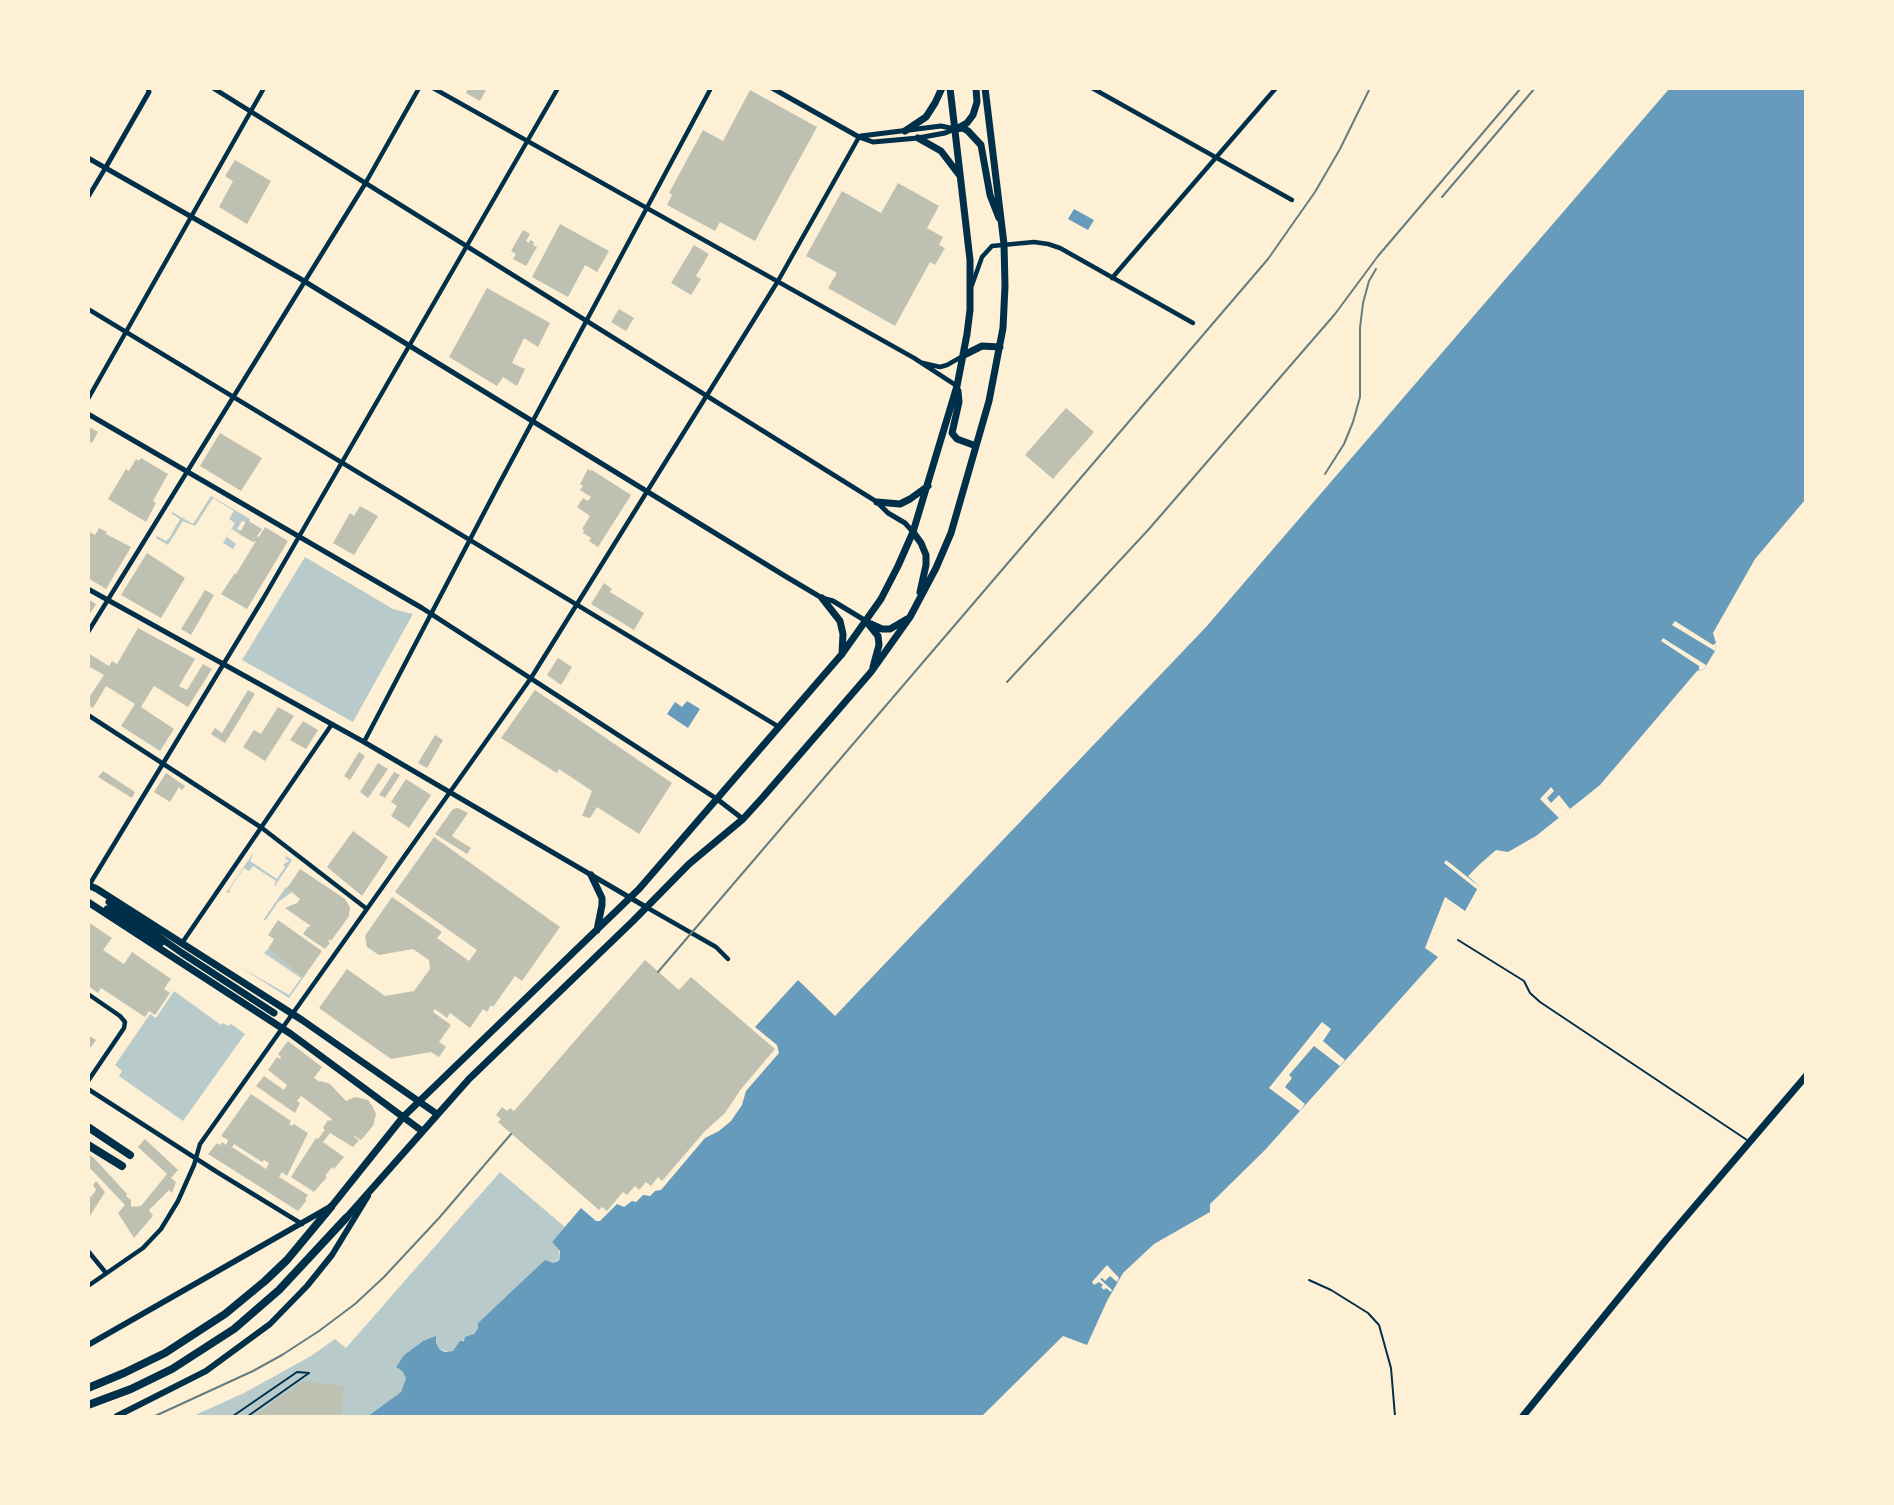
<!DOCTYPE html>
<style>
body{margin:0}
#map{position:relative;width:1894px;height:1505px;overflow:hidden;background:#fdf0d5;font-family:Quicksand,sans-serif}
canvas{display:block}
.frame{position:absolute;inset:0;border:90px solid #fdf0d5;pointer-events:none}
</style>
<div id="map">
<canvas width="1894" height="1505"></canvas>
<div class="frame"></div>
</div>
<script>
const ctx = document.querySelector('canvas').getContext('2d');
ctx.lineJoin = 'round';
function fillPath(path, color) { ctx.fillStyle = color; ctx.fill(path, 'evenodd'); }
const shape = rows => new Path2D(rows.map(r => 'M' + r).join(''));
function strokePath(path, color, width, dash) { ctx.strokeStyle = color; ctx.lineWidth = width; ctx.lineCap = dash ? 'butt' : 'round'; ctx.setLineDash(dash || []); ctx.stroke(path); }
fillPath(shape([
 [211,496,250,519,249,524,242,521,237,529,243,532,241,535,232,529,227,537,236,544,233,549,223,543,235,523,229,519,234,511,213,498,195,526,183,521,168,545,156,538,157,536,166,541,170,537,180,519,172,514,172,512,193,524],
 [305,557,393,609,413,614,353,722,242,660],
 [254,852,250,861,277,879,285,867,283,865,289,861,285,858,286,856,292,860,275,886,274,885,276,881,253,866,249,871,244,868,229,890,231,892,226,893],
 [286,887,292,892,278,902,265,921,264,919],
 [268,949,303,978,289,998,240,967,289,995,301,978,264,953],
 [174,991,221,1025,223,1023,228,1026,231,1024,245,1034,183,1121,119,1076,122,1071,115,1065,150,1014,156,1018],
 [500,1172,565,1227,552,1242,559,1249,560,1258,553,1263,545,1261,478,1323,478,1328,474,1334,460,1342,457,1348,451,1352,440,1350,436,1343,436,1337,423,1341,404,1355,396,1367,402,1371,406,1378,401,1392,368,1416,193,1416,244,1393,311,1356,335,1339,346,1348]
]), '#b9caca');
fillPath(shape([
 [1669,89,1805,89,1806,474,1804,476,1805,478,1805,500,1755,559,1713,633,1716,643,1715,651,1704,669,1697,671,1600,785,1536,836,1508,852,1496,850,1480,864,1468,876,1479,886,1465,911,1445,897,1425,948,1438,957,1265,1150,1210,1204,1210,1212,1154,1244,1123,1273,1107,1301,1087,1345,1063,1336,982,1416,368,1416,401,1392,406,1378,402,1371,396,1367,404,1355,423,1341,436,1336,436,1343,440,1350,445,1352,453,1351,460,1341,464,1341,465,1337,474,1334,478,1328,478,1323,545,1260,553,1263,558,1261,560,1258,560,1251,552,1242,581,1208,596,1221,600,1221,617,1204,624,1207,632,1201,636,1202,643,1195,650,1196,655,1191,661,1190,705,1138,719,1131,731,1121,742,1105,746,1091,779,1053,777,1045,755,1027,798,980,835,1016,1206,627],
 [1074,209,1094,220,1088,230,1068,219],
 [687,701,700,709,688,728,667,714,675,702,682,707]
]), '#669bbc');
fillPath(shape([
 [1675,621,1713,645,1716,643,1715,651,1672,625],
 [1663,638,1706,665,1704,669,1699,670,1699,666,1661,641],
 [1551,787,1554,791,1547,798,1551,803,1559,795,1570,809,1559,818,1540,799],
 [1446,860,1479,886,1478,890,1444,863],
 [1322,1022,1331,1029,1323,1041,1345,1060,1340,1066,1314,1046,1289,1075,1292,1078,1285,1087,1305,1104,1300,1111,1269,1088],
 [1107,1265,1119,1278,1117,1282,1110,1276,1105,1281,1102,1278,1100,1279,1112,1290,1111,1292,1106,1288,1104,1290,1101,1287,1103,1285,1099,1282,1094,1285,1092,1282]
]), '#fdf0d5');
fillPath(shape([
 [468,88,487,88,480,101,466,93],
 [750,90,817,127,755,241,720,222,715,231,667,205,672,195,669,193,703,130,723,141],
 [235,160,271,181,247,224,219,207,233,181,225,176],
 [898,183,939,206,927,228,943,237,939,245,945,248,935,265,930,262,895,326,828,288,837,273,806,256,842,191,881,213],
 [560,224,609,251,597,272,585,265,568,297,532,277],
 [523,230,530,234,526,241,529,243,530,240,534,242,533,245,537,247,526,266,513,259,516,254,511,251],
 [694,245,709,254,696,276,701,279,691,295,671,283],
 [487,288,550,323,538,347,524,338,512,363,525,369,517,386,503,377,497,386,449,357],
 [619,309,634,318,626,331,611,322],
 [1066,408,1094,432,1053,479,1025,455],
 [88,426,98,432,92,443,88,441],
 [220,433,262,458,241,491,200,466],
 [141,458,168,474,153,501,156,503,146,522,108,499,126,469,129,471,136,459,139,461],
 [588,469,591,471,592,470,631,495,598,547,589,541,591,538,583,533,584,530,582,529,590,516,577,507,583,498,588,501,591,497,580,490,583,486,580,484],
 [360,506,378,516,354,555,333,543,350,513,354,516],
 [247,520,262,529,257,536,259,537,265,527,288,541,247,609,221,594,235,573,236,574,256,541,253,542,239,534],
 [99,528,107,532,106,534,131,547,106,589,88,578,88,531,95,535],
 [147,553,185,578,161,618,121,595],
 [604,583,612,589,610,592,644,613,634,630,591,604],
 [205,590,214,595,191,635,181,629],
 [88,599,96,604,88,617],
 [138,628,195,659,179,686,187,690,203,664,212,669,188,707,154,686,141,707,174,729,160,751,121,726,135,704,106,686,93,708,88,705,88,699,104,675,90,667,88,669,88,653,109,666,112,661,117,664],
 [558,658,572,667,561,685,547,675],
 [248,690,255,694,225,743,211,734,215,728,222,733],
 [535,690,672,783,639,834,597,807,590,818,582,816,592,791,559,769,557,773,501,738],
 [278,707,294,716,265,761,243,747,254,730,261,734],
 [303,721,318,730,306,749,290,740],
 [435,735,443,740,427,768,418,763],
 [359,752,365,756,350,780,344,776],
 [378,763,388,769,368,798,360,792],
 [103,771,135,792,132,798,98,777],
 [394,772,400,775,385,798,379,795],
 [166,773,185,786,182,790,179,787,170,802,154,792],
 [406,779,431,795,409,828,391,816,397,806,391,802],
 [458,808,468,813,452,836,471,848,467,854,435,834,453,809],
 [353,831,388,857,362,896,327,867],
 [434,837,560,927,522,981,515,976,493,1007,491,1005,487,1012,483,1009,470,1028,450,1013,447,1018,435,1009,433,1012,451,1025,439,1042,446,1047,439,1057,431,1052,391,1059,319,1008,347,969,385,996,414,991,430,969,429,960,413,949,379,955,367,947,365,936,392,897,442,932,437,938,469,961,477,950,395,892],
 [300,869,345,899,350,907,349,916,331,941,330,939,328,941,330,943,325,949,303,934,308,927,311,926,285,908,297,903,300,899,287,888],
 [278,920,322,951,303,978,268,949,274,939,268,935],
 [88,922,112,938,103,950,124,964,132,952,171,979,164,989,170,993,155,1015,149,1011,145,1017,101,988,98,993,88,986],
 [645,960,679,990,691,977,775,1049,741,1089,725,1113,705,1131,662,1181,658,1177,651,1186,646,1182,639,1190,635,1186,627,1195,623,1192,607,1211,602,1207,599,1210,498,1122,501,1119,496,1115,502,1107,507,1111,510,1108,514,1111],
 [88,1035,96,1040,88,1051],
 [288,1041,322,1067,314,1078,320,1082,321,1081,330,1084,346,1101,355,1097,368,1100,373,1107,376,1114,373,1126,361,1140,355,1136,354,1137,359,1140,353,1147,330,1133,323,1142,344,1157,334,1169,332,1167,325,1176,327,1177,314,1192,291,1177,316,1138,318,1139,325,1130,323,1128,328,1120,330,1121,332,1119,301,1096,297,1101,300,1103,295,1113,256,1086,264,1076,284,1090,287,1085,268,1070,277,1057,280,1059,281,1057,278,1054],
 [251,1094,291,1121,289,1124,292,1126,294,1124,308,1133,287,1176,282,1172,279,1177,308,1195,305,1199,307,1200,298,1211,208,1154,217,1143,220,1145,222,1142,226,1145,228,1140,221,1136],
 [234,1144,262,1162,264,1160,269,1163,266,1169,232,1147],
 [145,1139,178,1170,171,1178,176,1182,172,1193,169,1190,149,1210,153,1216,134,1238,118,1213,125,1205,88,1166,88,1154,94,1158,127,1194,126,1196,131,1200,131,1207,141,1206,167,1174,138,1147],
 [96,1181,105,1192,88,1219,88,1195,91,1197,96,1190,93,1185],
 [303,1381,344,1386,341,1416,254,1416]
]), '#bec0b2');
strokePath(shape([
 [1458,940,1524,981,1530,993,1540,1002,1747,1140],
 [1309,1280,1331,1290,1368,1313,1379,1325,1391,1368,1395,1416],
 [233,1416,297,1372,309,1373],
 [248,1416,309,1373]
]), '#003049', 2);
strokePath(shape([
 [433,88,914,358,957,386],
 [1092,88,1292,200],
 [88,197,106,167],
 [1112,278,1276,88],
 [972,285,982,257,992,246,1034,242,1048,244,1060,248,1193,323],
 [88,309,779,727],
 [923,363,940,367,947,365,963,356],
 [88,399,264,88],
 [88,632,365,184,419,88],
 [88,715,262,828,367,909],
 [364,742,498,486,711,88],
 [88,887,263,599,558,88],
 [646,907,716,947,728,959],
 [182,943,332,724],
 [88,994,120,1016,125,1022,124,1028,88,1081],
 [88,1089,217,1172,302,1224],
 [88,1251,106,1273],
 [88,1286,143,1248,161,1229,178,1201,194,1165,200,1144,531,678,778,281,859,137]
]), '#003049', 4.5);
strokePath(shape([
 [213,88,877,502,888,513,905,523,913,532],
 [772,88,859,137,873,142,918,138,945,133,955,129],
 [861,136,941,126,955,129],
 [88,158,299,278,785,576,822,598,833,601,866,621],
 [106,167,149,92,148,88],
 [88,414,422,608,717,799,743,819],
 [88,589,364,742,646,907]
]), '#003049', 5);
strokePath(shape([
 [88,1345,328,1208],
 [117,1416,206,1371,270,1324,307,1286,332,1255,368,1196]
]), '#003049', 6);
strokePath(shape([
 [88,885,97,889,302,1020,437,1114],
 [88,902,291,1034,422,1131],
 [109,902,182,953,274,1013],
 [107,909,161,943],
 [1523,1416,1666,1240,1806,1076]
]), '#003049', 7);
strokePath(shape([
 [958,128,967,123,973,115,977,102,976,88],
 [955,129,963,128,968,131,981,145,990,195,999,218],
 [905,131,926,117,935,103,942,88],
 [918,138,941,151,960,176],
 [964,355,982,346,1000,347],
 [958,391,959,402,952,433,957,439,976,446],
 [877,502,900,504,910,499,928,486],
 [913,532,921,543,926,555,926,565,920,592],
 [822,598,840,621,843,634,842,654],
 [866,621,878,636,879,645,873,667],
 [871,624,882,629,890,629,907,619],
 [591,875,602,898,602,905,597,930],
 [331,1207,403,1117,639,889,842,654,881,599,898,566,913,532,957,386,967,334,970,310,970,260,950,88],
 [346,1218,469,1079,633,921,689,864,743,819,763,797,871,672,910,617,936,568,951,533,989,401,1003,328,1005,286,1004,244,985,88]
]), '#003049', 7);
strokePath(shape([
 [88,1127,130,1155],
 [88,1145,122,1166],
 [88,1388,124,1373,165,1353,225,1314,265,1281,287,1260,331,1207],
 [88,1405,131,1389,172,1369,234,1329,279,1290,346,1218]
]), '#003049', 8);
strokePath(shape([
 [1442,197,1535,88],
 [1325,474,1344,444,1353,422,1360,397,1360,328,1363,303,1369,281,1376,269],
 [1007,682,1149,529,1335,314,1378,256,1521,88],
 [658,972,1268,259,1315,192,1340,149,1370,88],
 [155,1416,253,1371,282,1355,319,1331,355,1304,384,1277,439,1218,511,1134]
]), '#657d81', 2);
</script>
